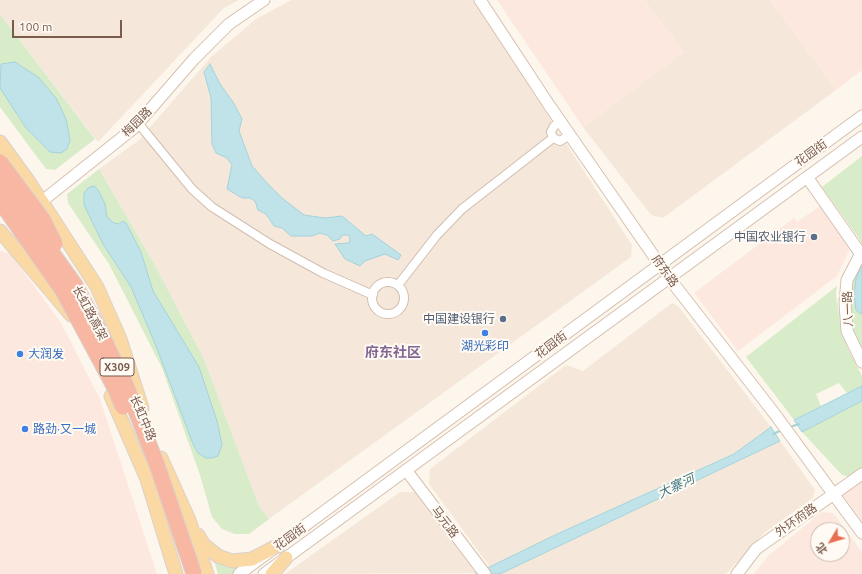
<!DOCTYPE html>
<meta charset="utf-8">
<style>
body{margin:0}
#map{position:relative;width:862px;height:574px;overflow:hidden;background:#fdf6ec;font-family:Ubuntu,"Noto Sans SC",sans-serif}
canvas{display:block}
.north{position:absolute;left:810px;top:522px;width:40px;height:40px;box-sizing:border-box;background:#fffaf3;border:1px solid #cabbb1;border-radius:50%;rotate:232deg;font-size:11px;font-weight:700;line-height:16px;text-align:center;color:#7a5c4d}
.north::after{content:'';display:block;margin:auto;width:14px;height:18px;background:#e76f51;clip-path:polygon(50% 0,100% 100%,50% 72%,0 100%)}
.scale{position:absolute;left:12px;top:20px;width:110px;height:18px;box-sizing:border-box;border:2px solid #7a5c4d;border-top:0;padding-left:5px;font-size:12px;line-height:14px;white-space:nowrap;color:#7a5c4d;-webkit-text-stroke:3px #fffaf3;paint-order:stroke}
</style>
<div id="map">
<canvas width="862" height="574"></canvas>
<div class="north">北</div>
<div class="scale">100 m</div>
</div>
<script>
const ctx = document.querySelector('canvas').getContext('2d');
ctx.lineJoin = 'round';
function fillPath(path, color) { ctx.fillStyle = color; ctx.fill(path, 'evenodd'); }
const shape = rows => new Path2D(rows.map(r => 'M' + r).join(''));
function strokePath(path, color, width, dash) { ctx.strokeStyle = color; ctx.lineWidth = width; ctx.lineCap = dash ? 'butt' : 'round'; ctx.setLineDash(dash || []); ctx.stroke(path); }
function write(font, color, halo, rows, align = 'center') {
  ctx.font = font + ' Ubuntu,"Noto Sans SC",sans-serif'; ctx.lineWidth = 4; ctx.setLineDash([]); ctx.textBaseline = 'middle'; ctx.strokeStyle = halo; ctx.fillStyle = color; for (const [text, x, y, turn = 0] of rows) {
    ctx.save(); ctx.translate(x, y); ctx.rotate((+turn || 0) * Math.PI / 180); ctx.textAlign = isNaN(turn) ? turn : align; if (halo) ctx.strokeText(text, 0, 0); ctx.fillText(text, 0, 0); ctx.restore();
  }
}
fillPath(shape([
 [0,0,239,0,224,8,98,142,0,14],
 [291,0,473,0,632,245,631,257,269,519,259,506,204,359,156,267,99,169,139,140,211,57,256,19],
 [644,0,770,0,836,90,663,218,651,215,583,127,684,52],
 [672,303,678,306,771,427,734,454,555,535,490,567,429,484,430,469,566,365,583,371],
 [780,441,815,490,813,498,764,533,726,574,500,574],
 [400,492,415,492,476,573,285,574]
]), '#f5e8da');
fillPath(shape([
 [497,0,644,0,684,52,583,127],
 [770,0,862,0,862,70,836,90],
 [820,206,846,241,849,251,837,276,738,351,694,293,794,218,797,222],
 [0,251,11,254,61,323,100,399,157,574,0,574],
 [862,481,862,521,843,495],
 [822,512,833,513,862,552,862,574,754,574,768,556],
 [818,530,842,530,842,554,818,554]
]), '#fde8e0');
fillPath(shape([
 [0,14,95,139,55,170,46,169,0,107],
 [862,156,862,351,855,338,847,310,846,294,862,248,860,240,822,187],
 [99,169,156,267,204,359,259,506,269,519,249,534,235,534,222,529,212,517,200,475,162,368,109,264,68,203,67,194],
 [837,286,836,295,840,322,848,349,862,376,862,386,847,393,839,383,816,394,821,406,794,420,746,357],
 [862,401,862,470,852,477,842,475,802,432],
 [212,553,245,562,236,574,218,574]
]), '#d8ecc9');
const water = shape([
 [15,62,38,77,56,98,66,119,70,140,67,149,61,153,50,152,26,128,0,88,1,64,15,62],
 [210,64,220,84,233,102,242,119,239,131,252,166,268,184,282,198,304,215,325,218,342,216,366,236,372,234,401,255,398,260,385,254,365,261,360,266,345,259,335,244,349,243,350,240,349,235,342,235,340,239,333,241,327,235,320,233,312,236,291,236,282,228,274,226,266,214,258,210,255,201,250,198,242,198,227,189,232,165,227,158,216,153,212,144,211,98,204,72,210,64],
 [94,186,98,190,105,204,107,217,114,223,119,224,123,221,126,223,141,252,153,291,199,367,217,421,222,445,218,456,212,458,206,458,198,453,193,444,156,346,131,287,103,244,84,205,84,194,88,188,94,186],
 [862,264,862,314,861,314,856,310,854,294,856,279,862,264],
 [862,386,862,401,802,432,794,420,862,386],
 [771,427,780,441,500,574,475,574,555,535,734,454,771,427]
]);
fillPath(water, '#bfe3e8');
strokePath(water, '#a5d3da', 1);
strokePath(shape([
 [790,427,799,424],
 [773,434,782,430]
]), '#a5d3da', 2);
const street = shape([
 [561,122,554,126,551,132,553,138,560,141,570,135],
 [138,123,192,189,212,207,270,244,323,273,373,295],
 '372 298a16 16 0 1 1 32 0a16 16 0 1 1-32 0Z',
 [398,285,437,235,462,209,553,138]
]);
const secondary = shape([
 [480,0,549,105,669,278,774,413,862,533],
 [807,177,858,250,860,255,847,280,845,303,847,331,862,362],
 [36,206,134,128,194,59,229,24,264,0],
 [406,470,485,574],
 [239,574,862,116],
 [264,574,862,137],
 [737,574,756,549,862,474]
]);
const primary = shape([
 [0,142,29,182,97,287,120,339,142,408],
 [0,231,71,315],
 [111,396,147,479,176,574],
 [161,458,189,520,207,574],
 [198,535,204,545,218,556,232,561,252,559,279,545],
 [272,574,286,558]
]);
strokePath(street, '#d1beb0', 10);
strokePath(secondary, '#d6c0b0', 13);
strokePath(primary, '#dad1cd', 15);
strokePath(street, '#fff', 8);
strokePath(secondary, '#fff', 11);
strokePath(primary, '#fbd9a5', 13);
const highwayBridge = shape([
 [0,162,43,220,55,244],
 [0,180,75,285,97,326,125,383,157,465,194,574],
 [0,201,63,291,115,388,123,407]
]);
strokePath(highwayBridge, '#dad1cd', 17, []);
strokePath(highwayBridge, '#f7b7a3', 15);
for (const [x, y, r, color] of [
 [814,237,4,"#5c6f8a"],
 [503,319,4,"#5c6f8a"],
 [485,333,4,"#3f7fe0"],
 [20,354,4,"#3f7fe0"],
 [25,429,4,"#3f7fe0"]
]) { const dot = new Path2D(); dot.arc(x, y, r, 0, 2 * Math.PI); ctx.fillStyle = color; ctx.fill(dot); strokePath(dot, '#fffaf3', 1.5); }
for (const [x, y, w] of [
 [117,367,34]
]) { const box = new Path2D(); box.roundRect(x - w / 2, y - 9, w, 18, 3); ctx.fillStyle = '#fffaf3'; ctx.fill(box); strokePath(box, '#7a5c4d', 1); }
write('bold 11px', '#7a5c4d', null, [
 ["X309",117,367]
]);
write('12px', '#7a5c4d', '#fffaf3', [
 ["梅园路",137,122,-45],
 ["花园街",811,153,-36],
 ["府东路",665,271,54],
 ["八一路",848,309,-92],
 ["长虹路高架",90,313,62],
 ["花园街",551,345,-37],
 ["长虹中路",143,418,67],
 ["外环府路",796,520,-35],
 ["马元路",445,522,53],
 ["花园街",290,537,-36]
]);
write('12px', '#4e5e75', '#fffaf3', [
 ["中国农业银行",806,237],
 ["中国建设银行",495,319]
], 'right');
write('12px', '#366cbe', '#fffaf3', [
 ["湖光彩印",485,346,"center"],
 ["大润发",28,354],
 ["路劲·又一城",33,429]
], 'left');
write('italic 13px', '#437c86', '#fffaf3', [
 ["大寨河",676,486,-25]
]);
write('bold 14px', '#846695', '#fffaf3', [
 ["府东社区",393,352]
]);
</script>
